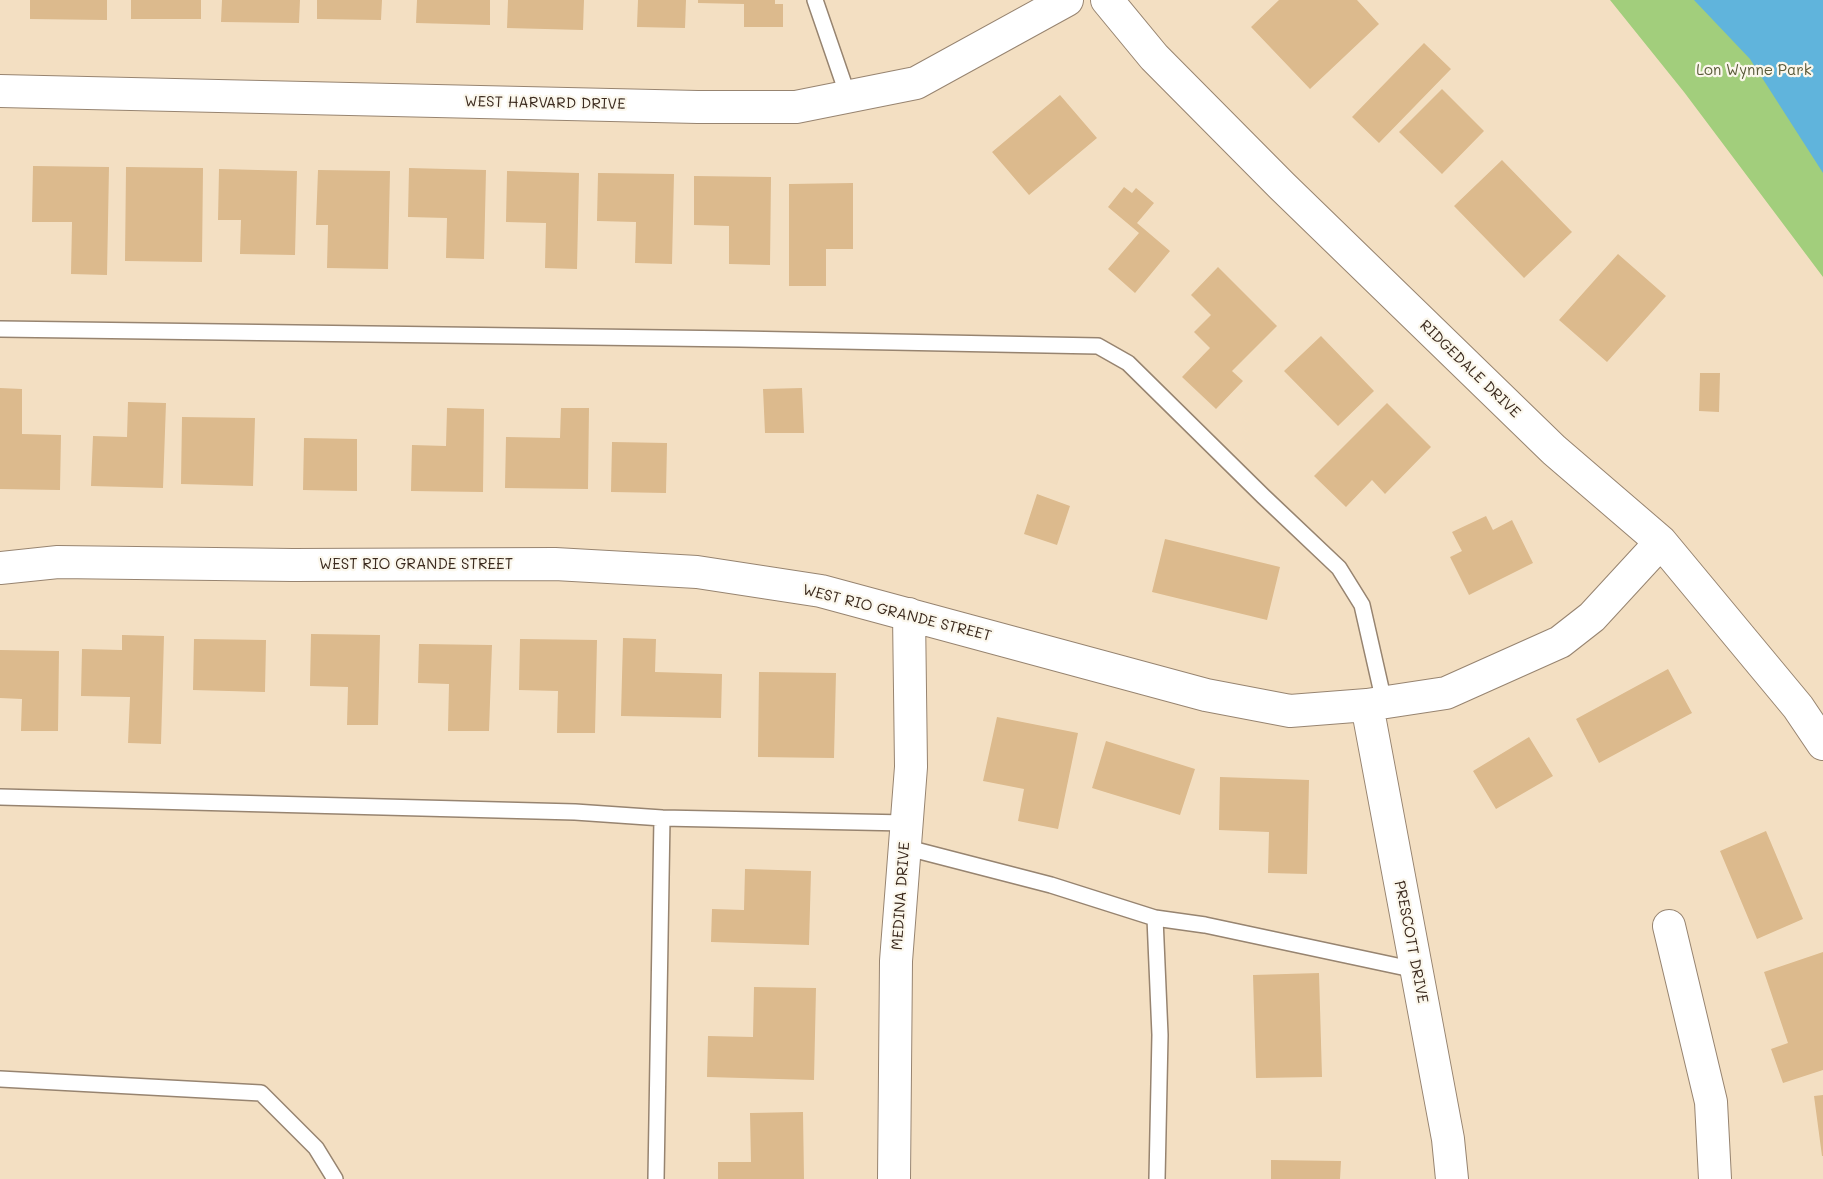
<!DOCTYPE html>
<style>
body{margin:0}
canvas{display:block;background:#f3dfc2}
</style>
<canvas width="1823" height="1179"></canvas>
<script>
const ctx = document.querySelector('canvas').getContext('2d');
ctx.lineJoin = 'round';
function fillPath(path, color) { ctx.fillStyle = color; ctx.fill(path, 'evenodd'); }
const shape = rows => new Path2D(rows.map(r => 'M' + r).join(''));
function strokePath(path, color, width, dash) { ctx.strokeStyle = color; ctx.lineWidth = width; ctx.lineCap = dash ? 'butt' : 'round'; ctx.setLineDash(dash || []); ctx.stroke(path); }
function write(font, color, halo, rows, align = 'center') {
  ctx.font = font + ' Mali,sans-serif'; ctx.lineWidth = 4.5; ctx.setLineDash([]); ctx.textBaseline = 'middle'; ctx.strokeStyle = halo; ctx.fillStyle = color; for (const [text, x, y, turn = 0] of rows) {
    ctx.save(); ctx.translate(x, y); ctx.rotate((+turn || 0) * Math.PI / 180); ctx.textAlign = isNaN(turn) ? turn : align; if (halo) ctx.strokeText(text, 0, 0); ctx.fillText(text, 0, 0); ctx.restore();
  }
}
fillPath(shape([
 [1610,0,1823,0,1823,277,1684,92]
]), '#a2ce7c');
fillPath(shape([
 [1694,0,1823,0,1823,173,1750,59]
]), '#60b4dc');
fillPath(shape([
 [30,0,107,0,107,20,30,19],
 [131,0,201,0,201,19,131,19],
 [222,0,300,0,299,23,221,22],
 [317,0,382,0,381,20,317,19],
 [417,0,490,0,490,25,416,23],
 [508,0,584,0,583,30,507,28],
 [638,0,686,0,685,28,637,27],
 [698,0,775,0,775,4,783,4,783,27,744,27,744,4,698,3],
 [1279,0,1357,0,1379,24,1310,89,1251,27],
 [1424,43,1451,69,1379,143,1352,117],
 [1442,89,1484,131,1442,174,1399,132],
 [1060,95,1097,138,1029,195,992,152],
 [1502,160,1572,232,1524,278,1454,206],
 [33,166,109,167,107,275,71,274,72,222,32,222],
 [126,167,203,168,202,262,125,261],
 [409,168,486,170,484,259,446,258,447,218,408,217],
 [219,169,297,171,295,255,240,254,241,220,218,220],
 [318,170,390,171,388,269,327,268,328,225,316,225],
 [507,171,579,173,577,269,545,268,546,223,506,222],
 [598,173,674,174,672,264,635,263,636,222,597,221],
 [694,176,771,177,770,265,729,264,729,226,694,225],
 [853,183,853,249,826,249,826,286,789,286,789,184],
 [1124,187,1132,193,1136,188,1154,203,1137,223,1170,251,1135,293,1108,269,1139,233,1108,207],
 [1618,254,1666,296,1607,362,1559,320],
 [1218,267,1277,326,1232,371,1243,381,1216,409,1182,377,1210,348,1194,332,1211,315,1191,295],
 [1321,336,1374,391,1338,426,1284,371],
 [1700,373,1720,373,1719,412,1699,411],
 [0,388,22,389,22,434,61,435,60,490,0,489],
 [802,388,804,433,765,433,763,389],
 [128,402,166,403,163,488,91,486,93,436,127,437],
 [1387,403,1431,447,1385,494,1372,480,1346,507,1314,476],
 [447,408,484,409,483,492,411,491,412,445,446,446],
 [561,408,589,408,588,489,505,488,506,437,560,438],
 [182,417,255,418,253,486,181,484],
 [304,438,357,439,357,491,303,490],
 [612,442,667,443,666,493,611,492],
 [1037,494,1070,506,1057,545,1024,534],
 [1486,516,1493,530,1512,520,1533,563,1469,595,1450,557,1462,551,1452,532],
 [1165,539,1280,567,1267,620,1152,592],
 [311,634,380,635,378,725,347,725,348,687,310,686],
 [122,635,164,636,161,744,128,743,130,697,81,696,82,649,122,650],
 [623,638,656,639,655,672,722,674,721,718,621,716],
 [194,639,266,640,265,692,193,690],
 [520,639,597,640,595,733,557,733,558,691,519,690],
 [419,644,492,645,489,731,448,731,449,684,418,683],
 [0,650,59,651,58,731,21,731,22,699,0,698],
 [1668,669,1692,713,1599,763,1576,719],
 [759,672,836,673,834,758,758,757],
 [997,717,1078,733,1058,829,1018,821,1024,789,983,781],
 [1529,737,1553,776,1496,809,1473,771],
 [1106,741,1195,769,1180,815,1092,788],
 [1220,777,1309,780,1307,874,1268,873,1269,832,1219,830],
 [1766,831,1803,919,1757,939,1720,851],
 [745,869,811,871,809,945,711,942,712,909,744,910],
 [1823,952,1823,1070,1783,1083,1771,1049,1788,1043,1764,972],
 [1319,973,1322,1077,1256,1078,1253,975],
 [754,987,816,988,814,1080,707,1077,708,1036,753,1037],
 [1823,1095,1823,1156,1822,1156,1814,1096],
 [803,1112,804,1179,718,1179,718,1162,751,1162,750,1113],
 [1271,1160,1341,1161,1340,1179,1271,1179]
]), '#dcba8d');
const lane = shape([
 [815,0,848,96],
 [0,329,739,339,1098,346,1128,363,1263,496,1339,568,1362,605,1384,702],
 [0,797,575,812,662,818],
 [904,847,1051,885,1155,918,1160,1035,1157,1179],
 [1155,918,1205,925,1416,970],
 [0,1079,261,1093,316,1148,335,1179],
 [656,1179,662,818,906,823]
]);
const street = shape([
 [1107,0,1154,57,1282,186,1554,450,1661,542,1798,707,1823,744],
 [0,91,698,107,796,107,916,83,1067,0],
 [0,568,58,562,293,565,555,564,697,572,821,591,1206,695,1290,711,1367,705,1446,693,1560,642,1592,617,1661,542],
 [1367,705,1448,1139,1452,1179],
 [1669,926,1711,1102,1715,1179],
 [894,1179,896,961,911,767,909,614]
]);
strokePath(lane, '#978470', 18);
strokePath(street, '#978470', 34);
strokePath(lane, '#fff', 15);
strokePath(street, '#fff', 32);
write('15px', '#5a5b3a', '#fbf7ec', [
 ["Lon Wynne Park",1754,70]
]);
write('15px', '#3b2a1e', '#fbf7ec', [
 ["WEST HARVARD DRIVE",545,103,1],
 ["RIDGEDALE DRIVE",1470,369,44],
 ["WEST RIO GRANDE STREET",416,564],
 ["WEST RIO GRANDE STREET",897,613,14],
 ["MEDINA DRIVE",901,896,-86],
 ["PRESCOTT DRIVE",1411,942,79]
]);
</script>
